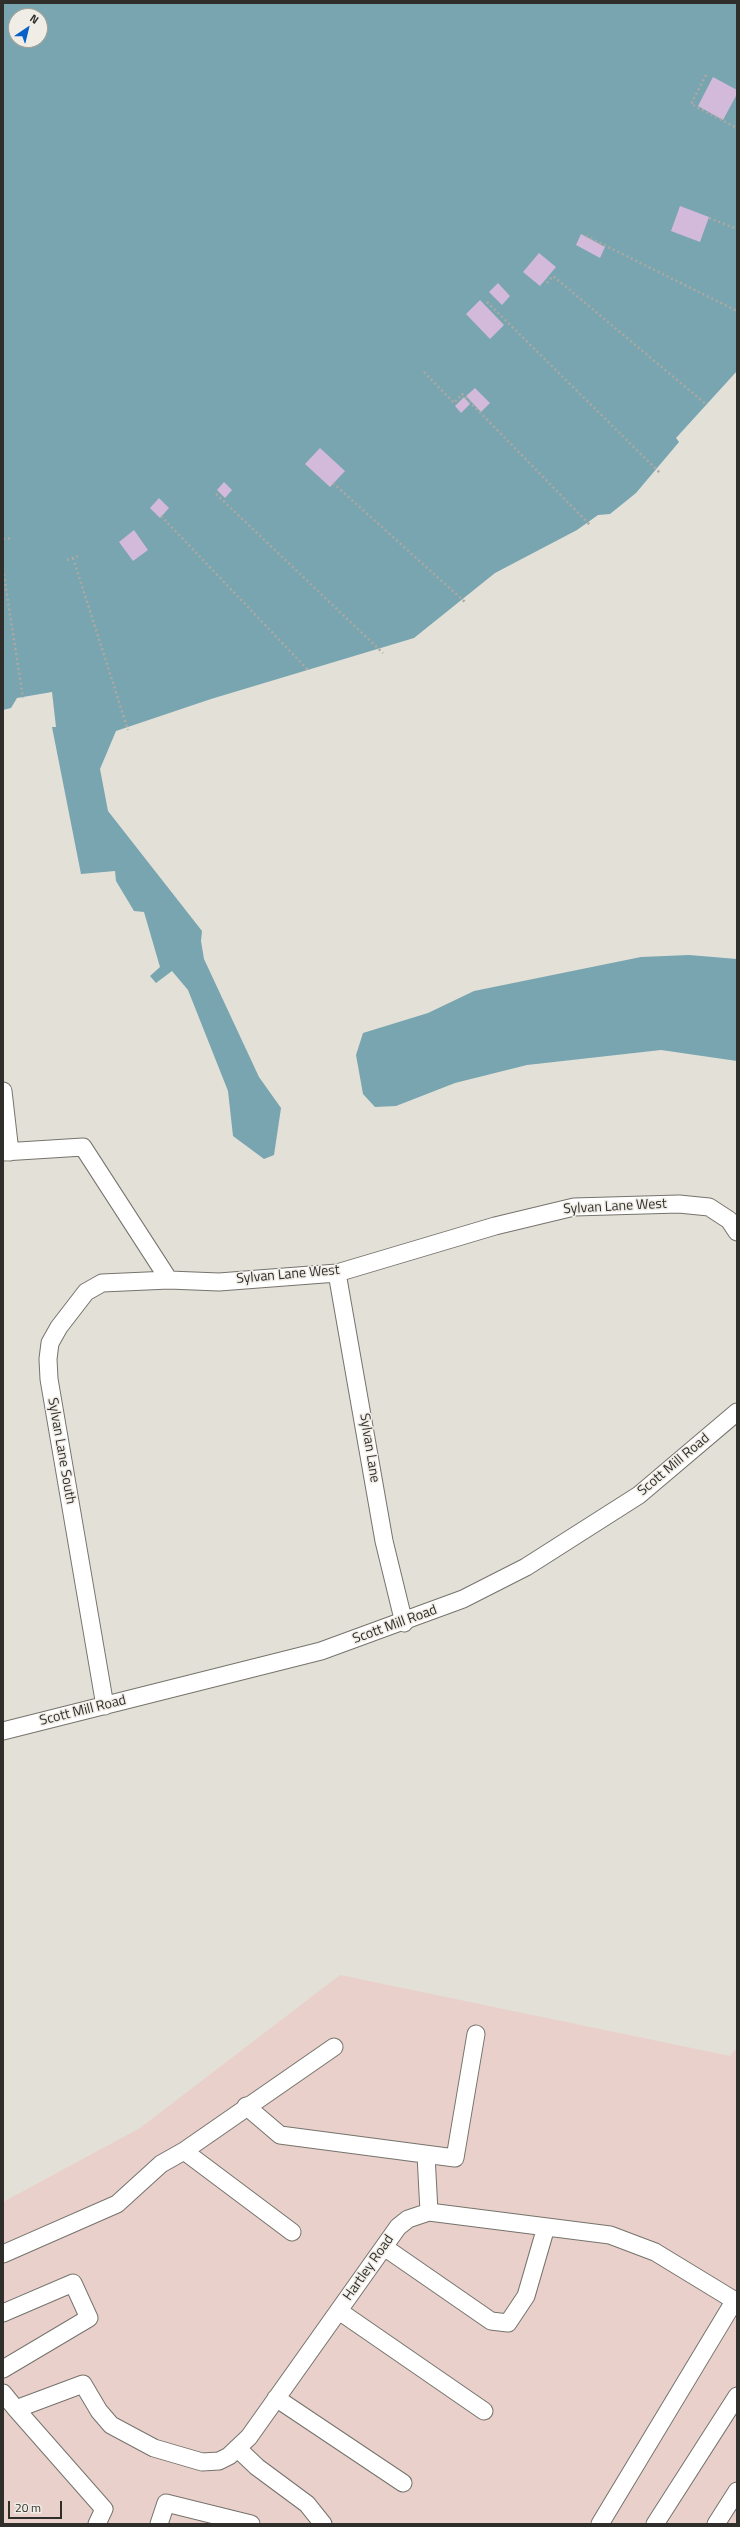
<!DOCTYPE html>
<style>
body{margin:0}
#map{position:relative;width:740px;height:2527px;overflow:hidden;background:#e3e0d8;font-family:"Titillium Web",sans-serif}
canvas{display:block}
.frame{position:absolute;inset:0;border:4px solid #2f2e2b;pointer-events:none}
.north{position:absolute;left:8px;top:8px;width:40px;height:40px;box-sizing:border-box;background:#f0ede6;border:1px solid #a3a19b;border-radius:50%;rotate:35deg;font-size:11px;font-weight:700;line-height:16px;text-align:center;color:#2f2e2b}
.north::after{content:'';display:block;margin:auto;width:14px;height:18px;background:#0960c9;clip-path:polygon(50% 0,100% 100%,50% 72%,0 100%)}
.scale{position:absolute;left:8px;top:2501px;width:54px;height:18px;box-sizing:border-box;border:2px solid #2f2e2b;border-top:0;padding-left:5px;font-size:12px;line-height:14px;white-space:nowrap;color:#2f2e2b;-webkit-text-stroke:3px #f0ede6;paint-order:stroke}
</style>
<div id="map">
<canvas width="740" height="2527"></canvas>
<div class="frame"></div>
<div class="north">N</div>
<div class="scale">20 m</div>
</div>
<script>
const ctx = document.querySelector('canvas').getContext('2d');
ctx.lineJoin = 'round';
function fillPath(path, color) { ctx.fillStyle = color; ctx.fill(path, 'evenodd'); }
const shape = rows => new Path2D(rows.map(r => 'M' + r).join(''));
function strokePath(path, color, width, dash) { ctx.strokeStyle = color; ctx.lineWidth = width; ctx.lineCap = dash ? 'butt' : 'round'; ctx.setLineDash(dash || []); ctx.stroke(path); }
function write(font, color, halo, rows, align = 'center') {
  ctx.font = font + ' "Titillium Web",sans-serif'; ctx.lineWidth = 3; ctx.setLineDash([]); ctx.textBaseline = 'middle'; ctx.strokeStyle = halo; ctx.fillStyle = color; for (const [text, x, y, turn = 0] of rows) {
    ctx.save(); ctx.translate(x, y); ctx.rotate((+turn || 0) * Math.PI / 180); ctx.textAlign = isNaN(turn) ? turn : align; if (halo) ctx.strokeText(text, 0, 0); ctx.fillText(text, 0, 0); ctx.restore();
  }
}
fillPath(shape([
 [340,1975,730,2056,737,2047,737,2524,3,2524,3,2202,140,2128]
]), '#ead0cb');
fillPath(shape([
 [3,3,737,3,737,371,676,438,679,442,636,493,610,514,598,515,577,530,495,573,414,638,211,699,116,731,100,769,108,811,202,931,201,941,204,959,259,1077,281,1108,274,1155,264,1159,233,1136,228,1091,188,990,172,971,156,983,150,976,160,967,144,912,134,911,116,881,115,871,81,874,52,727,56,727,52,692,17,698,11,708,3,710],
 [16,16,40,16,40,40,16,40],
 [689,955,737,959,737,1061,661,1050,527,1065,455,1083,396,1106,375,1107,363,1094,356,1055,363,1033,428,1013,474,991,641,957]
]), '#78a5b0');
fillPath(shape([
 [713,77,737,90,737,94,723,120,698,106],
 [680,206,709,217,700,242,671,231],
 [581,234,605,247,600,258,576,245],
 [539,253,556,267,540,286,523,272],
 [498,283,510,296,502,305,489,292],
 [480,300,504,325,490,339,466,314],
 [475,388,490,403,481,412,466,396],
 [464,397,470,404,461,413,455,406],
 [320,448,345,471,330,487,305,464],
 [224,482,232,490,225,498,217,490],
 [159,498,169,508,160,518,150,508],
 [134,530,148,550,133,561,119,542]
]), '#d3bada');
const minor = shape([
 [3,1091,10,1152],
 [3,1152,83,1147,169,1280,219,1282,337,1273,495,1226,574,1207,679,1204,709,1207,729,1220,737,1232],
 [337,1273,384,1541,404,1623],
 [105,1706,49,1379,48,1359,50,1343,59,1327,86,1292,102,1283,169,1280],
 [3,1731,321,1651,463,1599,526,1567,639,1495,737,1412],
 [246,2106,280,2135,455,2158,476,2034],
 [184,2151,292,2232],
 [426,2155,429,2212],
 [384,2247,491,2321,508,2323,526,2296,546,2227],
 [3,2254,117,2204,161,2164,184,2151,334,2047],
 [339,2311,484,2411],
 [3,2313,73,2283,89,2318,3,2369],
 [3,2393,16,2409],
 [276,2398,403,2483],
 [237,2448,257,2467,307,2504,323,2524],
 [97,2524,104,2509,16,2409,83,2384,99,2411,111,2425,154,2448,202,2462,219,2461,229,2456,249,2437,398,2227,408,2219,429,2212,610,2235,655,2252,737,2302],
 [159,2524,166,2503,251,2524],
 [600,2524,735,2300],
 [655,2524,737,2396],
 [716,2524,737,2491]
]);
strokePath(minor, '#75736c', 19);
strokePath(shape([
 [706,75,691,104,737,128],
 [709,218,737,229],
 [586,236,737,311],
 [547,283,553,276,707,405],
 [487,302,660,473],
 [424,372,454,403,462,394,591,526],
 [333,483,465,602],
 [216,494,383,653],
 [161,516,309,671],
 [3,539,13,538],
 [73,558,128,730],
 [67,560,78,556],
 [3,569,23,698]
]), '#aca9a3', 2.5, [2, 3]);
strokePath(minor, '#fff', 17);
write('14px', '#2f2e2b', '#f0ede6', [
 ["Sylvan Lane West",615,1207,-3],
 ["Sylvan Lane West",288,1275,-5],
 ["Sylvan Lane",369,1448,81],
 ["Sylvan Lane South",61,1451,80],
 ["Scott Mill Road",674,1465,-40],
 ["Scott Mill Road",395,1625,-20],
 ["Scott Mill Road",83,1711,-14],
 ["Hartley Road",369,2268,-55]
]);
</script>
